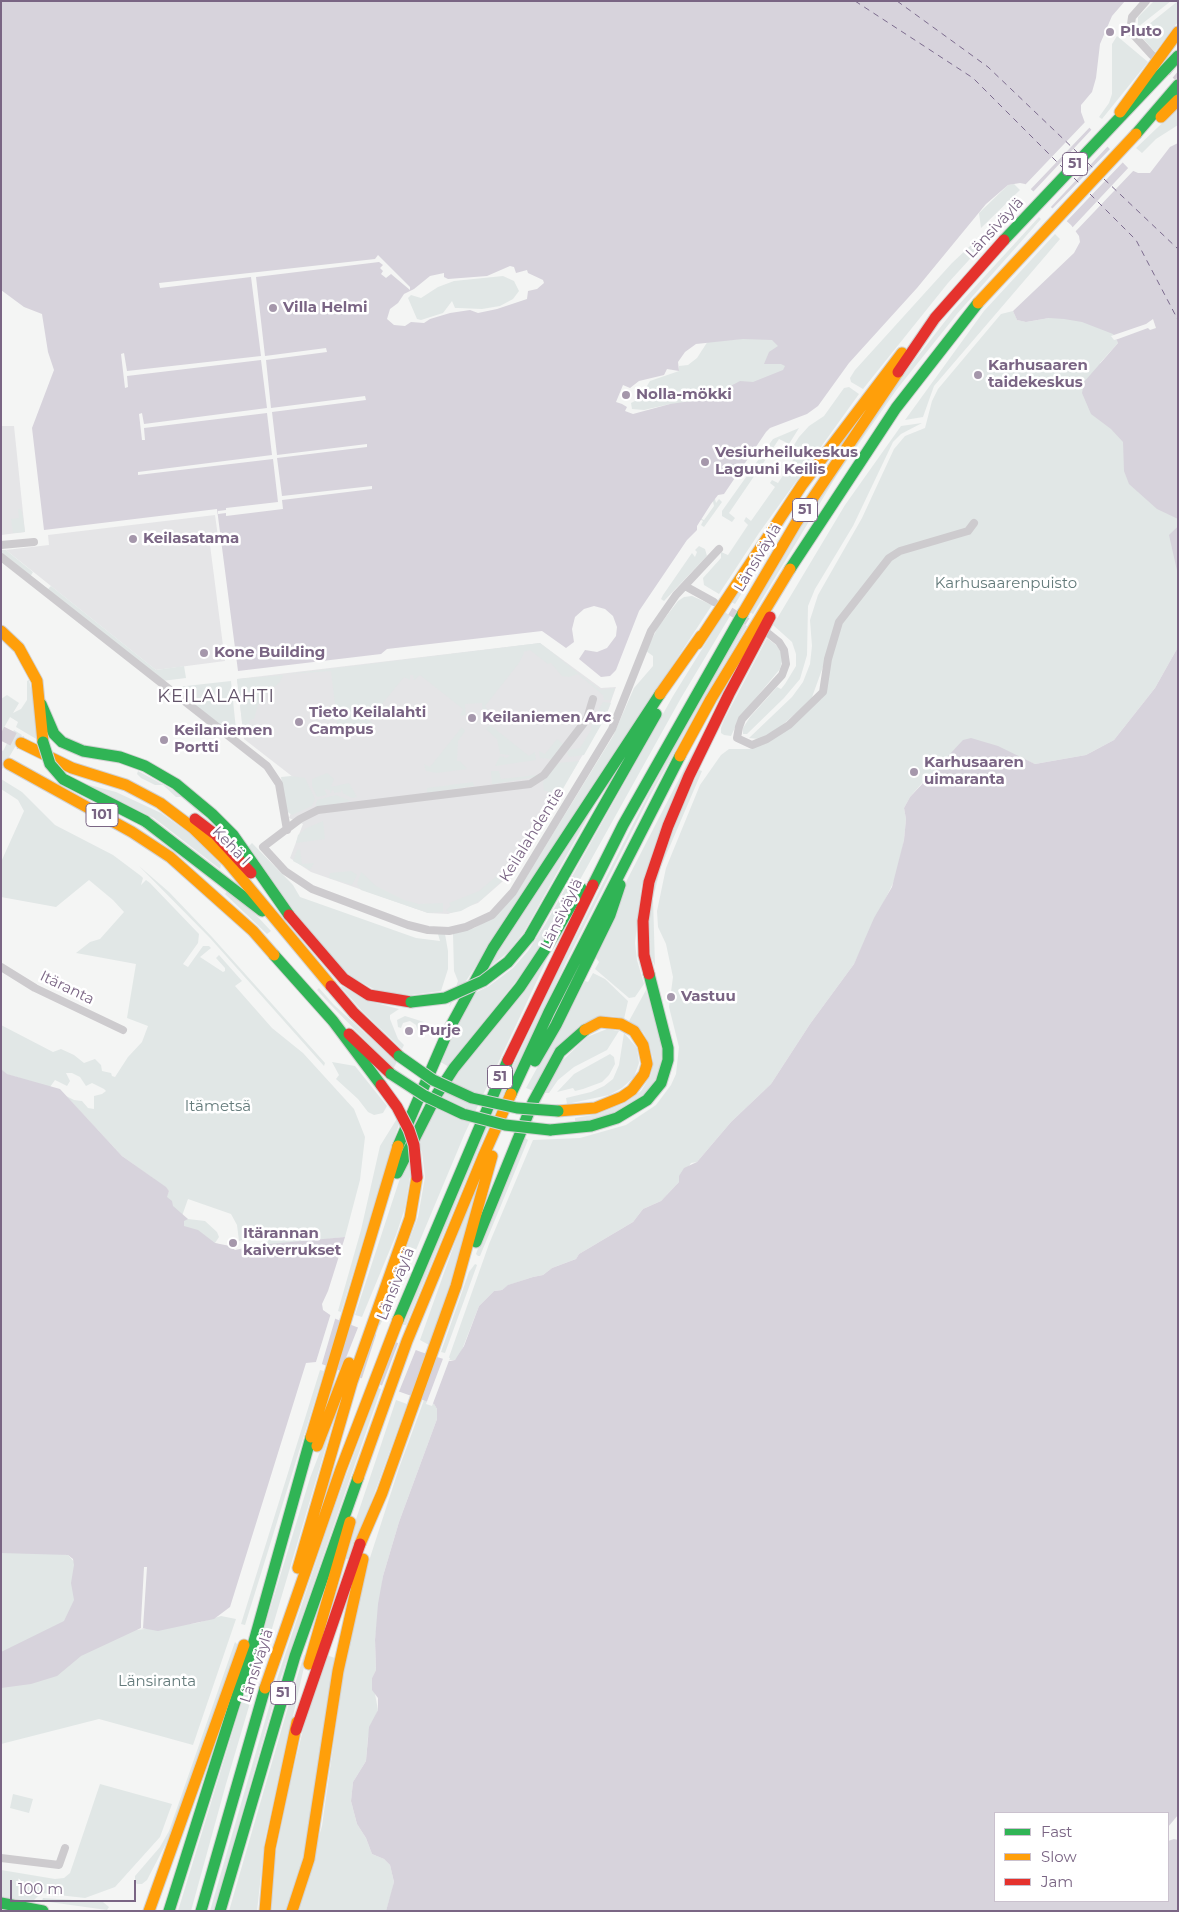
<!DOCTYPE html>
<meta charset="utf-8">
<style>
body{margin:0}
#map{position:relative;width:1179px;height:1912px;overflow:hidden;background:#f4f5f4;font-family:Montserrat,sans-serif}
canvas{display:block}
.frame{position:absolute;inset:0;border:2px solid #7a6584;pointer-events:none}
.legend{position:absolute;left:994px;top:1812px;width:175px;height:90px;box-sizing:border-box;background:#fff;border:1px solid #cac1ce;margin:0;padding:6px 9px;list-style:none;font-size:15px;color:#7a6584}
.legend li{display:flex;align-items:center;gap:10px;height:25px}
.legend b{width:25px;border:1px solid #cac1ce}
.scale{position:absolute;left:10px;top:1880px;width:126px;height:22px;box-sizing:border-box;border:2px solid #7a6584;border-top:0;padding-left:6px;font-size:15px;line-height:18px;white-space:nowrap;color:#7a6584;-webkit-text-stroke:4px #fff;paint-order:stroke}
</style>
<div id="map">
<canvas width="1179" height="1912"></canvas>
<div class="frame"></div>
<ul class="legend">
<li><b style="height:6px;background:#30b455"></b>Fast</li>
<li><b style="height:6px;background:#ff9f0a"></b>Slow</li>
<li><b style="height:6px;background:#e5322d"></b>Jam</li>
</ul>
<div class="scale">100 m</div>
</div>
<script>
const ctx = document.querySelector('canvas').getContext('2d');
ctx.lineJoin = 'round';
function fillPath(path, color) { ctx.fillStyle = color; ctx.fill(path, 'evenodd'); }
const shape = rows => new Path2D(rows.map(r => 'M' + r).join(''));
function strokePath(path, color, width, dash) { ctx.strokeStyle = color; ctx.lineWidth = width; ctx.lineCap = dash ? 'butt' : 'round'; ctx.setLineDash(dash || []); ctx.stroke(path); }
function write(font, color, halo, rows, align = 'center') {
  ctx.font = font + ' Montserrat,sans-serif'; ctx.lineWidth = 5; ctx.setLineDash([]); ctx.textBaseline = 'middle'; ctx.strokeStyle = halo; ctx.fillStyle = color; for (const [text, x, y, turn = 0] of rows) {
    ctx.save(); ctx.translate(x, y); ctx.rotate((+turn || 0) * Math.PI / 180); ctx.textAlign = isNaN(turn) ? turn : align; if (halo) ctx.strokeText(text, 0, 0); ctx.fillText(text, 0, 0); ctx.restore();
  }
}
fillPath(shape([
 [1,426,14,426,25,532,1,535],
 [215,515,219,544,210,545,225,661,156,670,6,550,49,545,48,535],
 [540,643,601,688,616,687,605,718,510,875,478,903,448,914,428,913,311,872,290,858,303,824,289,818,302,784,244,739,237,679]
]), '#e5e5e7');
fillPath(shape([
 [1154,1,1171,1,1138,27,1138,17],
 [1178,1,1178,22,1155,52,1138,33],
 [1117,36,1148,62,1102,119,1099,117,1109,103,1112,94,1112,44],
 [1178,108,1178,125,1156,139,1142,153,1136,148],
 [1014,184,1020,190,981,228,979,213,1008,185],
 [1017,202,1020,204,948,283,863,389,851,382,850,378,855,370,952,263],
 [1039,217,1041,219,957,314,897,389,837,475,753,614,748,611,834,473,894,387,953,311],
 [1055,234,1060,239,934,386,923,417,905,420,984,311],
 [503,276,514,281,519,291,513,299,500,306,482,309,458,308,455,308,452,301,443,313,421,320,417,319,408,298,411,295,421,298,438,287,454,281],
 [1084,300,1117,338,1118,343,1100,363,1178,507,1178,526,1170,535,1178,563,1178,647,1155,688,1114,740,1086,755,1035,764,1010,753,929,775,910,797,904,808,906,819,904,840,897,875,854,964,810,1024,771,1084,731,1122,697,1162,691,1163,680,1181,661,1201,643,1209,633,1222,579,1254,576,1259,552,1268,543,1275,533,1277,509,1285,502,1290,494,1291,479,1306,460,1355,455,1360,448,1360,489,1244,533,1140,580,1138,626,1125,656,1105,671,1085,676,1074,679,1047,669,1007,673,977,666,944,658,927,657,911,666,868,700,785,721,755,729,749,750,749,769,742,822,698,824,664,811,700,779,728,759,739,749,738,792,697,803,682,810,664,812,646,810,620,818,595,862,518,894,449,905,436,925,428,932,401,938,389,1001,314,1013,311,1017,320,1026,322,1049,318],
 [771,337,779,343,790,365,772,380,691,402,716,503,719,499,722,502,704,527,701,525,703,521,697,517,704,520,714,506,711,493,670,404,644,410,632,409,631,403,639,399,650,381,679,371,679,366,688,365,697,358,708,341],
 [849,387,859,394,759,533,719,594,704,585,703,578,721,558,721,552,728,555,748,525,744,521,746,517,751,521,775,487,770,483,772,480,778,483,799,451,794,445,799,437,809,426,824,416,844,388],
 [922,423,901,434,893,442,853,526,815,589,808,606,807,655,800,679,784,698,747,734,743,734,743,728,750,717,777,687,781,689,785,684,796,666,796,654,792,642,773,625,778,617,845,505,901,426],
 [799,428,789,444,779,439,762,465,766,469,764,472,759,469,729,513,735,518,732,522,722,516,722,511,773,439],
 [800,499,735,604,731,602],
 [18,509,21,509,23,517,25,532,13,533,11,519,19,518],
 [699,546,705,549,707,556,664,601,661,599,663,595,692,553,695,557,697,552,695,550],
 [1,550,6,550,33,572,30,577,1,555],
 [34,578,48,589,51,586,156,670,184,666,186,678,162,681,33,579],
 [692,596,712,605,449,1007,458,981,454,971,453,934,474,928,492,918,516,894,613,736,634,688,653,666,653,656,646,651,658,627,678,601,684,597],
 [725,612,730,616,681,698,562,912,534,958,449,1067,439,1061,471,995,489,986,513,968,528,951,546,923,673,696],
 [742,623,747,626,716,678,650,796,568,958,485,1134,406,1325,403,1325,490,1114,555,977,649,793],
 [767,638,776,645,781,652,782,661,780,669,740,717,731,736,724,735,721,733,721,728,724,720],
 [540,643,600,690,615,688,611,700,604,700,603,695,578,674,569,677,562,676,551,663,548,664,530,650,523,652,524,653,519,663,485,706,489,712,483,713,482,703,465,704,466,715,460,716,463,709,420,675,414,680,413,675,410,675,410,680,404,677,369,720,374,725,338,730,331,671,287,674],
 [283,675,280,682,268,692,258,705,254,719,250,720,248,731,243,731,237,679],
 [29,680,37,713,38,740,16,727,18,722,10,717,1,733,1,699,7,695,19,703,13,713,21,709,27,700,27,681],
 [231,681,237,739,172,688,186,686],
 [603,702,611,703,605,718,584,755,569,757,567,753,569,750,580,748,591,730,592,721],
 [490,725,529,756,535,752,536,760,495,766,500,756,507,758,510,755,500,754,497,739,486,729],
 [462,727,465,731,458,741,457,761,460,761,467,769,437,773,426,771,424,764,430,767],
 [14,730,22,735,1,771,1,750,3,751],
 [557,739,563,744,552,759,540,758,539,751,545,754],
 [696,746,656,842,641,887,635,943,637,960,644,984,635,997,629,998,595,969,599,962,596,958,627,880],
 [579,761,549,813,547,813,546,800,550,799,548,791,544,791,543,782,558,763],
 [699,770,702,771,661,867,653,898,655,966,651,956,649,920,653,886,671,833],
 [138,771,177,792,207,816,202,815,181,797,176,797,163,785,155,785,141,778,137,774],
 [491,771,499,771,501,779,536,775,536,777,494,784,492,784],
 [327,773,334,779,331,787,349,783,357,797,352,798,343,793,341,788,341,792,334,793,333,789,330,794,330,790,324,789,327,795,317,797,312,786,312,779],
 [291,776,305,778,315,799,312,806,292,815,286,811,281,777],
 [1,779,22,792,55,825,113,855,141,876,143,878,141,885,146,880,150,883,199,934,198,943,183,964,188,967,203,946,209,946,211,948,200,957,223,972,225,971,225,968,216,958,219,955,242,981,235,986,272,1028,303,1053,354,1109,365,1137,360,1180,345,1237,252,1248,266,1245,269,1239,254,1236,239,1241,237,1225,231,1214,188,1199,182,1216,188,1219,205,1221,217,1232,219,1237,215,1243,225,1246,220,1266,162,1205,169,1191,165,1187,122,1156,66,1096,74,1100,82,1101,88,1108,94,1109,94,1096,102,1094,106,1091,104,1089,92,1083,86,1086,80,1077,72,1073,66,1073,70,1081,67,1086,55,1080,50,1087,6,1074,1,1069,1,1025,53,1052,61,1049,74,1055,84,1063,95,1059,101,1065,102,1071,111,1073,112,1076,115,1077,128,1057,142,1042,148,1026,127,1018,136,964,76,953,90,942,100,939,124,912,113,900,89,880,56,907,1,897,1,862,24,811,18,800,1,789],
 [473,782,474,786,427,793,427,788],
 [82,783,116,792,161,813,189,833,208,851,221,865,220,869,154,818],
 [602,792,524,932,507,953,485,971],
 [336,795,351,801,315,808,317,800],
 [323,821,325,839,296,843,298,835,307,828],
 [252,843,293,885,300,897,416,938,440,941,438,934,445,934,448,951,448,969,441,991,411,995,394,994,374,989,353,978,341,967,285,900,248,847],
 [300,849,302,864,314,863,310,870,293,861,297,850],
 [139,866,169,892,212,937,325,1063,324,1066,210,938],
 [504,870,507,876,481,900,461,911,451,913,446,910,451,906,449,903,479,891],
 [351,871,357,875,352,885,329,878,330,873],
 [361,872,376,886,404,900,419,904,443,903,443,912,428,913,361,890,357,884],
 [229,889,241,899,271,931,267,934,225,894],
 [551,951,465,1133,400,1288,380,1325,377,1326,418,1217,425,1177,422,1152,420,1148,410,1177,405,1208,396,1235,362,1317,355,1315,405,1163,441,1095],
 [593,973,605,979,628,1001,624,1019,612,1016,597,1017,534,1091,526,1088,585,981,588,982],
 [342,986,368,1001,399,1009,390,1015,390,1019,398,1039,404,1045,402,1049,363,1012,341,987],
 [319,988,334,1005,397,1062,393,1069,327,1001,317,990],
 [646,990,663,1048,659,1074,647,1092,629,1106,598,1119,575,1122,575,1118,598,1114,625,1103,641,1091,651,1075,653,1059,649,1043,643,1032,629,1021],
 [405,1016,424,1022,422,1030,418,1031,416,1025,410,1021,403,1023,401,1028,398,1027,397,1020],
 [607,1029,619,1031,607,1050,574,1067,558,1080,549,1093,545,1093,525,1138,528,1140,480,1256,478,1256,476,1254,491,1213,521,1139,561,1062,587,1037],
 [624,1033,637,1048,639,1063,634,1077,622,1088,609,1095,567,1104,566,1098,591,1092,604,1086,613,1079,619,1065],
 [610,1054,614,1057,615,1064,609,1075,602,1082,583,1089,575,1091,573,1088,557,1092,574,1074],
 [332,1062,355,1066,387,1106,383,1113,374,1115,368,1112,358,1099,336,1079,339,1075],
 [398,1117,399,1124,341,1312,338,1311,361,1230,380,1146],
 [477,1189,466,1237,429,1345,420,1340,463,1220],
 [475,1264,477,1265,445,1353,441,1352,469,1272],
 [320,1370,324,1371,245,1625,241,1624],
 [378,1388,381,1389,281,1677,214,1911,210,1911,278,1676,329,1523],
 [340,1399,226,1784,191,1911,178,1911,310,1478],
 [396,1400,407,1404,350,1560,343,1558],
 [424,1400,434,1404,437,1409,437,1419,399,1522,383,1576,375,1640,376,1670,372,1678,378,1710,368,1737,366,1761,353,1782,351,1801,357,1824,366,1838,372,1854,384,1859,390,1865,394,1882,392,1891,386,1911,297,1911,322,1826,343,1676,367,1567,399,1468],
 [1,1547,68,1555,136,1630,197,1623,221,1616,236,1619,193,1745,99,1719,1,1744],
 [235,1642,238,1645,171,1834,147,1880,142,1884,137,1884,135,1881,135,1876,160,1847,169,1831],
 [307,1654,265,1839,257,1911,229,1911,290,1700,304,1655],
 [326,1655,335,1658,307,1850,287,1911,271,1911,275,1857,288,1792,307,1713],
 [100,1784,172,1804,160,1837,115,1887,85,1898,41,1893,30,1904,1,1898,1,1870,55,1879,64,1878,70,1873],
 [13,1794,33,1799,29,1813,10,1808],
 [43,1898,103,1902,109,1907,107,1910,42,1901]
]), '#e1e7e6');
fillPath(shape([
 [1,1,1125,1,1112,16,1100,44,1096,78,1092,92,1081,105,1081,112,1085,123,1129,169,1138,173,1150,173,1170,147,1178,143,1178,519,1157,509,1129,484,1124,471,1123,442,1111,429,1091,414,1082,393,1084,382,1118,343,1116,338,1113,334,1082,322,1064,319,1049,318,1026,322,1017,320,1013,311,1074,253,1080,242,1079,236,1071,225,1025,184,1020,183,1008,185,986,204,917,288,849,363,818,406,807,414,770,428,766,432,724,494,718,495,711,504,697,526,697,530,687,540,639,611,616,670,610,676,601,677,579,659,585,650,597,652,607,648,616,636,617,627,613,616,605,609,594,606,584,609,575,617,572,629,574,642,566,648,542,631,387,649,381,654,238,671,217,509,44,530,32,428,54,370,48,352,42,314,24,307,1,290],
 [510,266,514,267,516,273,527,270,528,273,543,280,544,283,537,289,528,291,527,299,497,309,478,313,470,310,450,313,430,319,424,323,411,322,405,326,394,325,387,319,390,309,398,303,404,294,414,289,430,276,444,273,444,277,448,279,487,276],
 [743,339,772,340,778,346,769,352,764,364,781,364,785,366,783,370,753,382,740,381,706,399,670,404,633,414,625,411,627,407,622,404,616,402,623,385,630,388,639,381,664,375,667,369,679,371,678,362,685,352,696,344],
 [1178,526,1178,575,1169,535],
 [1178,647,1178,1815,1168,1827,1168,1813,995,1813,995,1901,1168,1901,1168,1841,1174,1839,1178,1840,1178,1911,386,1911,394,1882,390,1865,384,1859,372,1854,366,1838,357,1824,351,1801,353,1782,366,1761,369,1727,378,1710,378,1698,372,1690,372,1678,376,1670,375,1640,378,1604,383,1576,399,1522,437,1419,437,1409,434,1404,316,1362,306,1363,230,1607,214,1619,158,1631,141,1628,81,1656,57,1676,31,1684,1,1688,1,1652,64,1621,74,1600,71,1583,74,1565,73,1559,68,1555,1,1553,1,1069,7,1074,60,1089,122,1156,166,1187,169,1191,167,1197,172,1201,173,1206,188,1219,184,1221,184,1226,198,1230,215,1243,230,1246,235,1250,258,1245,345,1237,328,1291,322,1304,323,1310,336,1319,421,1352,450,1361,455,1360,464,1346,479,1306,494,1291,502,1290,508,1285,533,1277,543,1275,552,1268,576,1259,579,1254,633,1222,643,1209,661,1201,679,1182,679,1176,684,1168,697,1162,731,1122,771,1084,810,1024,854,964,874,918,892,887,904,840,906,819,904,808,910,797,963,740,971,738,998,746,1035,764,1086,755,1114,740,1155,688]
]), '#d7d3dc');
fillPath(shape([
 [1086,121,1091,126,1029,191,1024,186],
 [1093,128,1109,145,1049,209,1032,193],
 [1112,147,1125,160,1065,223,1051,210],
 [1130,166,1135,169,1074,233,1071,229],
 [378,255,410,287,410,290,391,274,386,278,381,274,383,271,380,268,383,265,379,262,256,277,265,356,326,348,327,352,266,360,271,408,365,396,366,400,272,412,277,455,367,444,367,447,277,458,282,496,372,486,372,489,282,500,283,509,226,516,226,513,218,514,218,511,226,510,226,508,278,502,273,459,138,475,138,472,272,455,267,413,144,428,145,440,142,440,139,414,142,413,144,424,267,408,261,360,127,376,128,387,125,388,121,354,124,353,127,371,261,356,251,277,160,288,159,283,375,259],
 [1153,319,1156,328,1150,330,1148,328,1118,339,1114,340,1111,336,1146,324],
 [331,1313,336,1316,321,1367,315,1365],
 [359,1325,375,1331,359,1380,340,1373],
 [377,1332,397,1340,378,1387,361,1381],
 [399,1341,417,1347,398,1394,381,1388],
 [444,1356,450,1358,432,1406,426,1404],
 [144,1567,147,1567,143,1628,141,1628,141,1621]
]), '#f4f5f4');
strokePath(shape([
 [855,1,973,78,1064,169],
 [897,1,988,67,1078,153],
 [1088,163,1094,169],
 [1074,178,1080,184],
 [1104,179,1178,249],
 [1090,194,1136,240,1178,320]
]), '#7c6b8e', 1, [6, 5]);
strokePath(shape([
 [1166,67,1178,77],
 [720,605,758,628]
]), '#d6d1d8', 8, [8, 4]);
strokePath(shape([
 [1,733,21,743]
]), '#d6d1d8', 14, [14, 7]);
const fast = shape([
 [1136,134,1178,85],
 [1004,240,1178,56],
 [790,569,896,408,978,303],
 [41,704,54,734,62,742,83,751,120,757,145,766,176,784,212,814,233,835,289,915],
 [145,821,262,911],
 [593,885,623,825,743,613],
 [529,937,656,714],
 [274,955,333,1021,381,1085],
 [535,1061,556,1025,610,915,620,885],
 [511,1094,549,1012,680,756],
 [550,1130,591,1126,617,1118,647,1100,661,1083,668,1060,668,1048,649,974],
 [398,1146,448,1031,493,948,660,694],
 [397,1173,437,1094,454,1068,520,987,548,945,581,888],
 [476,1242,533,1102,560,1052,585,1030],
 [398,1320,508,1060],
 [1,1903,43,1911],
 [169,1911,253,1645,311,1437],
 [201,1911,265,1688],
 [220,1911,295,1656,358,1478]
]);
const slow = shape([
 [1120,112,1178,32],
 [1161,117,1178,100],
 [978,303,1136,134],
 [743,613,796,523,898,372],
 [1,631,19,648,37,681,43,742],
 [697,644,802,485,902,353],
 [660,694,701,636],
 [21,743,72,768,126,785,160,803,193,828,227,861,331,986],
 [680,756,711,699,790,569],
 [9,764,132,832,170,857,253,931,274,955],
 [558,1111,595,1108,622,1097,632,1090,644,1074,647,1064,643,1045,634,1031,621,1024,600,1022,585,1030],
 [311,1437,398,1146],
 [317,1446,349,1363],
 [358,1478,407,1341,483,1157,511,1094],
 [360,1544,382,1493,456,1286,492,1156],
 [298,1568,352,1382,410,1218,417,1177],
 [309,1664,350,1522],
 [265,1688,341,1469,398,1320],
 [149,1911,244,1645],
 [265,1911,270,1848,297,1722],
 [292,1911,309,1859,338,1671,363,1559]
]);
const jam = shape([
 [898,372,935,318,1004,240],
 [195,819,216,835,251,873],
 [289,915,344,979,369,995,411,1002],
 [649,974,644,955,643,921,649,882,668,826,689,776,729,694,770,617],
 [331,986,354,1013,399,1056],
 [349,1034,391,1074],
 [508,1060,593,885],
 [296,1730,360,1544]
]);
strokePath(fast, '#d2d1d2', 13);
strokePath(slow, '#d2d1d2', 13);
strokePath(jam, '#d2d1d2', 13);
strokePath(shape([
 [1146,1,1132,17,1130,31,1152,55],
 [1,545,34,542],
 [1,557,267,766,279,784,287,830],
 [685,586,714,602],
 [769,634,779,642,784,650,786,664,782,675,742,719,739,727,737,738,752,745,767,739,789,725,823,692,828,659,839,622,889,558,900,551,968,531,974,523],
 [593,699,587,719,544,775,530,784,318,810,300,819,263,847,285,871,312,889,408,925,428,930,449,931,466,927,492,915,513,892,612,729,651,631,676,595,719,549],
 [1,967,35,988,123,1030],
 [1,1858,59,1865,65,1848]
]), '#cdcbce', 8);
strokePath(fast, '#30b455', 11);
strokePath(slow, '#ff9f0a', 11);
strokePath(jam, '#e5322d', 11);
const fastBridge = shape([
 [43,742,50,764,63,779,145,821],
 [411,1002,445,998,483,981,508,962,529,937],
 [399,1056,433,1080,472,1098,517,1108,558,1111],
 [391,1074,425,1096,463,1114,505,1125,550,1130]
]);
const jamBridge = shape([
 [381,1085,397,1107,409,1130,414,1145,417,1177]
]);
strokePath(fastBridge, '#d2d2d3', 13, []);
strokePath(jamBridge, '#d2d2d3', 13, []);
strokePath(fastBridge, '#30b455', 11);
strokePath(jamBridge, '#e5322d', 11);
for (const [x, y, r, color] of [
 [1110,32,5,"#a597ab"],
 [273,308,5,"#a597ab"],
 [978,375,5,"#a597ab"],
 [626,395,5,"#a597ab"],
 [705,462,5,"#a597ab"],
 [133,539,5,"#a597ab"],
 [204,653,5,"#a597ab"],
 [472,718,5,"#a597ab"],
 [299,722,5,"#a597ab"],
 [164,740,5,"#a597ab"],
 [914,772,5,"#a597ab"],
 [671,997,5,"#a597ab"],
 [409,1031,5,"#a597ab"],
 [233,1243,5,"#a597ab"]
]) { const dot = new Path2D(); dot.arc(x, y, r, 0, 2 * Math.PI); ctx.fillStyle = color; ctx.fill(dot); strokePath(dot, '#fff', 2); }
for (const [x, y, w] of [
 [1075,164,25],
 [805,510,25],
 [102,815,32],
 [500,1077,25],
 [283,1693,25]
]) { const box = new Path2D(); box.roundRect(x - w / 2, y - 11.5, w, 23, 4); ctx.fillStyle = '#fff'; ctx.fill(box); strokePath(box, '#7a6584', 1); }
write('bold 14px', '#7a6584', null, [
 ["51",1075,164],
 ["51",805,510],
 ["101",102,815],
 ["51",500,1077],
 ["51",283,1693]
]);
write('bold 15px', '#7a6584', '#fff', [
 ["Pluto",1120,32],
 ["Villa Helmi",283,308],
 ["Karhusaaren",988,366],
 ["taidekeskus",988,383],
 ["Nolla-mökki",636,395],
 ["Vesiurheilukeskus",715,453],
 ["Laguuni Keilis",715,470],
 ["Keilasatama",143,539],
 ["Kone Building",214,653],
 ["Tieto Keilalahti",309,713],
 ["Campus",309,730],
 ["Keilaniemen Arc",482,718],
 ["Keilaniemen",174,731],
 ["Portti",174,748],
 ["Karhusaaren",924,763],
 ["uimaranta",924,780],
 ["Vastuu",681,997],
 ["Purje",419,1031],
 ["Itärannan",243,1234],
 ["kaiverrukset",243,1251]
], 'left');
write('15px', '#7a6584', '#fff', [
 ["Länsiväylä",995,228,-47],
 ["Länsiväylä",758,558,-59],
 ["Keilalahdentie",532,835,-58],
 ["Kehä I",231,846,46],
 ["Länsiväylä",562,914,-64],
 ["Itäranta",67,988,26],
 ["Länsiväylä",396,1284,-68],
 ["Länsiväylä",257,1666,-72]
]);
write('15px', '#647b7b', '#fff', [
 ["Karhusaarenpuisto",1006,584],
 ["Itämetsä",218,1107],
 ["Länsiranta",157,1682]
]);
ctx.letterSpacing = '1px';
write('18px', '#625369', '#fff', [
 ["KEILALAHTI",216,697]
]);
ctx.letterSpacing = '0px';
</script>
